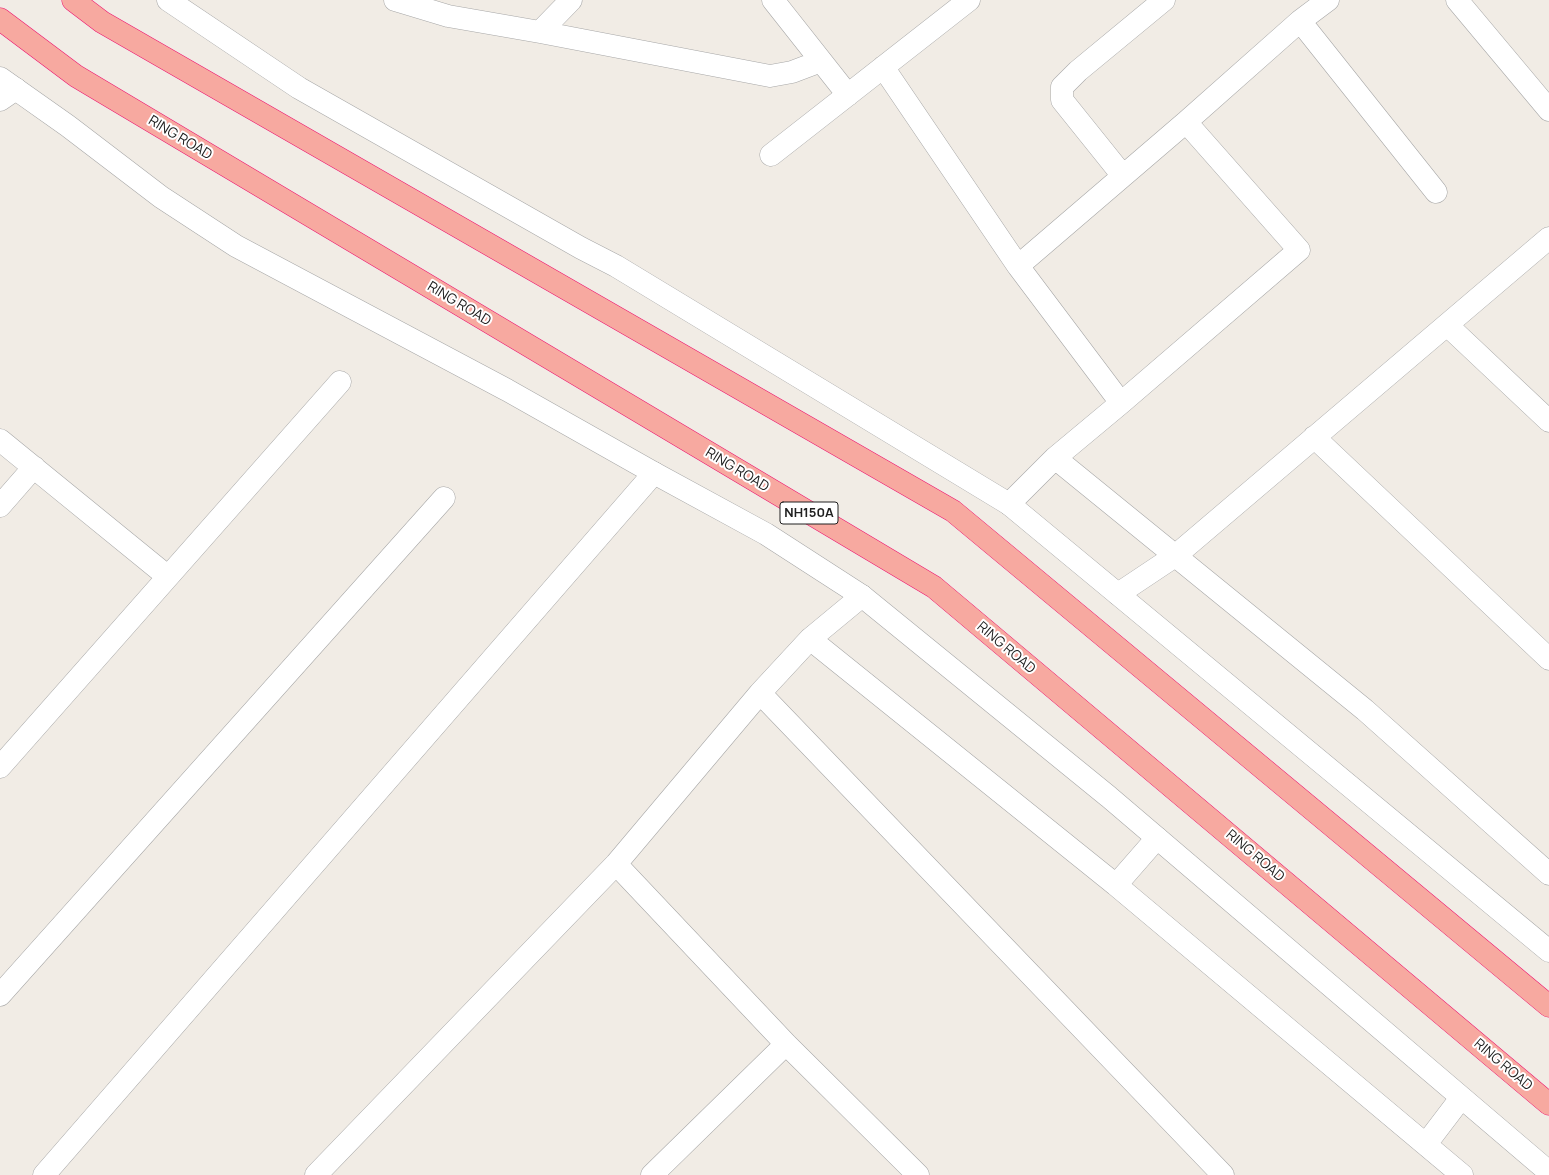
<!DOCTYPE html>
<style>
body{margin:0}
canvas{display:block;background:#f1ece5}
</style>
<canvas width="1549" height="1175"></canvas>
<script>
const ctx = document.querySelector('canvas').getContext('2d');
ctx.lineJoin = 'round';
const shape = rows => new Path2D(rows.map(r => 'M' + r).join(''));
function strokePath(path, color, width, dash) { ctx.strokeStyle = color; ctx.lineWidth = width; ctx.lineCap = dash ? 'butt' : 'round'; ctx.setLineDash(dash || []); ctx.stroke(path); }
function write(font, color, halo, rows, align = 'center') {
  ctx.font = font + ' Manrope,sans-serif'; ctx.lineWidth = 4; ctx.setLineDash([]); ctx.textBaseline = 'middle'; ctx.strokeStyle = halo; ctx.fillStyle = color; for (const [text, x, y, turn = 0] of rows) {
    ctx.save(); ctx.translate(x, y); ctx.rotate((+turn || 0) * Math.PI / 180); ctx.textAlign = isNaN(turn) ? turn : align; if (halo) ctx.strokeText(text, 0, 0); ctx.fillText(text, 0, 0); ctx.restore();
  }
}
const minor = shape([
 [395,0,448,16,540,32,770,76,792,72,821,61],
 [773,0,848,95],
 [1457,0,1549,110],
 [1300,21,1436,192],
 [540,32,571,0],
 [883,67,1018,266,1121,403],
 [0,100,16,89],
 [771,155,969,0],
 [1123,176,1062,100,1062,87,1078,71,1164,0],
 [1018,266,1186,122,1300,21,1328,0],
 [1447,325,1549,421],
 [1314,437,1549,659],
 [0,440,167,576],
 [1055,458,1365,710,1549,874],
 [1009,504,1055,458,1121,403,1299,250,1186,122],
 [0,506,34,467],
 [1118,594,1175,556,1549,238],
 [810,639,1116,885],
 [760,693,1223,1175],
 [0,767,340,382],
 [1157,838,1116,885,1462,1175],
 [616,864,786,1044,918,1175],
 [0,995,444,498],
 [1426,1144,1461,1098],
 [44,1175,654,473],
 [316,1175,616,864,760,693,810,639,862,596],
 [652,1175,786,1044]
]);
const tertiary = shape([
 [168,0,299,88,581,248,616,266,1009,504,1549,951],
 [0,78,68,126,161,197,236,246,507,390,654,473,766,534,862,596,1109,797,1549,1172]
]);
const trunk = shape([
 [73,0,102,22,953,511,1549,1006],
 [0,19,76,76,934,587,1549,1104]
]);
strokePath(minor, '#a7a7a7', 23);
strokePath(tertiary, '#a7a7a7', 23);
strokePath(trunk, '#ec1571', 23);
strokePath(minor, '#fff', 22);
strokePath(tertiary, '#fff', 22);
strokePath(trunk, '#f7a9a0', 22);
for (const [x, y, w] of [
 [809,513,58]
]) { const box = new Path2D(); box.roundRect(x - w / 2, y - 11, w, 22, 3); ctx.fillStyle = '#fff'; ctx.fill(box); strokePath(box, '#202020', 1); }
write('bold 13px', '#202020', null, [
 ["NH150A",809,513]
]);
write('14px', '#202020', '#fff', [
 ["RING ROAD",180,138,31],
 ["RING ROAD",459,304,31],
 ["RING ROAD",737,470,31],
 ["RING ROAD",1006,648,40],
 ["RING ROAD",1255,856,40],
 ["RING ROAD",1503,1065,40]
]);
</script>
